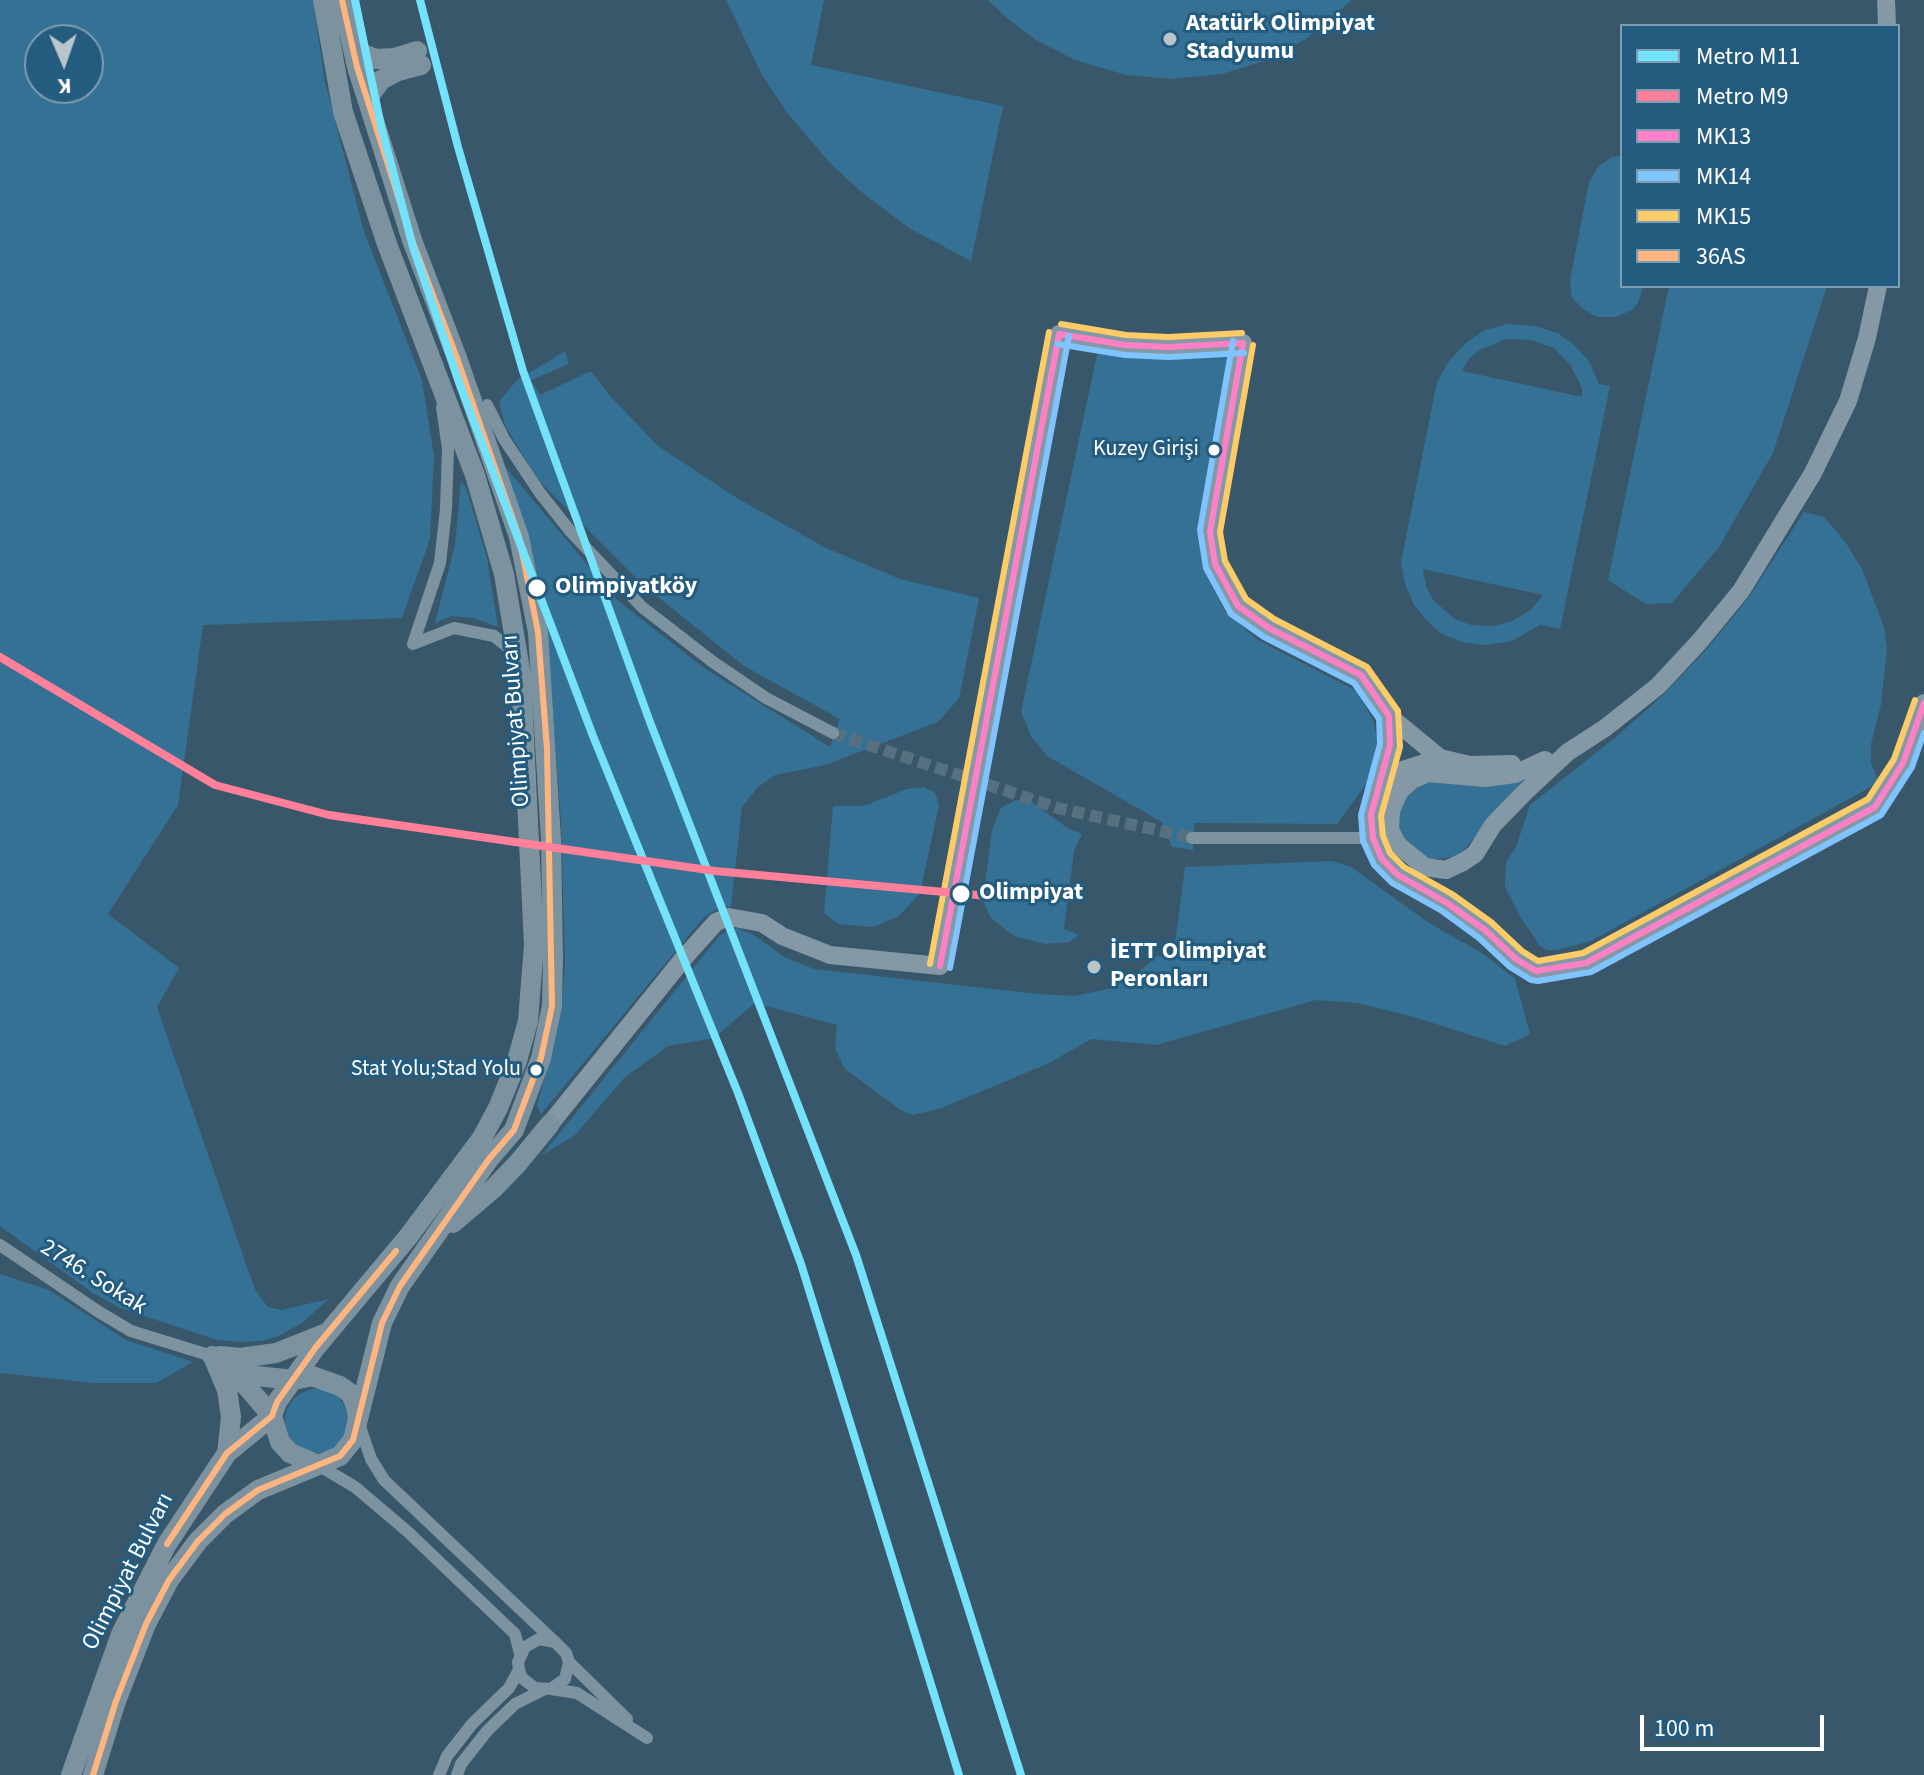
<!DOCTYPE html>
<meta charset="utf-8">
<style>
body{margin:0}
#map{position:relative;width:1924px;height:1775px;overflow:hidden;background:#39576a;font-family:"Source Sans 3",sans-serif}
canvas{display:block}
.legend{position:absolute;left:1620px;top:24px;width:280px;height:264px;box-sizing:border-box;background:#245c7f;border:2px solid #7c9db2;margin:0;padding:10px 14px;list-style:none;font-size:24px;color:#fff}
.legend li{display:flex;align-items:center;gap:16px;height:40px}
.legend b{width:40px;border:2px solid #7c9db2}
.north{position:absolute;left:24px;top:24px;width:80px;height:80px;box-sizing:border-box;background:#245c7f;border:2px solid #7c9db2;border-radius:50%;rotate:178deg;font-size:22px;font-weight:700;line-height:32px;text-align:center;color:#fff}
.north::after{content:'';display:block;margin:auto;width:28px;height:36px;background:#bac4cb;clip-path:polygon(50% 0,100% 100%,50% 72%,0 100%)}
.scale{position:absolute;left:1640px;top:1715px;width:184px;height:36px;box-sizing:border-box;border:4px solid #fff;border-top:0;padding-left:10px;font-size:24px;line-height:28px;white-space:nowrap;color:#fff;-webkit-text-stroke:6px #245c7f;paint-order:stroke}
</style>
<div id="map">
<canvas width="1924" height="1775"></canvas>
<ul class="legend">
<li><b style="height:10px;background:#73e2fa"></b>Metro M11</li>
<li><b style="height:10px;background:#ff8098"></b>Metro M9</li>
<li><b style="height:10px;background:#ff80c5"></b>MK13</li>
<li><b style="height:10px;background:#80c4ff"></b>MK14</li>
<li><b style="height:10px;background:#fdcc66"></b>MK15</li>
<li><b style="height:10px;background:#ffb580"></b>36AS</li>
</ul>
<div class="north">K</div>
<div class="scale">100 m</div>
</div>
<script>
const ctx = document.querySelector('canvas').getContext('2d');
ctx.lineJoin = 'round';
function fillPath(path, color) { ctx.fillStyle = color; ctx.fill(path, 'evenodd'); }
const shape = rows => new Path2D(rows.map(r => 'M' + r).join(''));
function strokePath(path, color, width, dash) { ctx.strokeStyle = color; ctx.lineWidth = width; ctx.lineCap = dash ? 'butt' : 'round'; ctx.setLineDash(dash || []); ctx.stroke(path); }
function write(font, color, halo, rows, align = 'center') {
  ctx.font = font + ' "Source Sans 3",sans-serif'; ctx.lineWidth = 6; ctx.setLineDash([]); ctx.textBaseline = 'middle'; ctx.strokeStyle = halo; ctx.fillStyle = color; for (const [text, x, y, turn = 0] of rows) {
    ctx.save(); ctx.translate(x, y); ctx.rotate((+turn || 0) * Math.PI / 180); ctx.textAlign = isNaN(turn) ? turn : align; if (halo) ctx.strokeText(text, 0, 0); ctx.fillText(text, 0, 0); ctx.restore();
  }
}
fillPath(shape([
 [0,0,313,0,325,82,364,232,422,380,434,456,430,539,402,618,203,625,178,805,108,914,179,968,157,1007,255,1290,268,1307,281,1310,329,1299,302,1323,276,1337,261,1341,241,1342,217,1340,120,1308,93,1293,0,1226],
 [40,40,88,40,88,88,40,88],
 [726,0,824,0,811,65,1003,106,971,261,909,228,859,190,830,163,788,114,762,75],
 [988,0,1352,0,1306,39,1264,61,1222,74,1170,79,1126,75,1075,60,1036,40,1007,18],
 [1622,156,1622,286,1644,286,1638,302,1632,310,1616,317,1597,317,1583,309,1572,298,1570,281,1589,182,1599,166,1612,157],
 [1669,286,1827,286,1773,453,1719,547,1672,603,1646,604,1608,580],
 [1507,324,1535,326,1558,333,1573,344,1589,361,1599,384,1610,386,1560,629,1540,625,1512,641,1486,645,1462,642,1442,634,1426,620,1414,605,1405,584,1401,562,1437,382,1449,361,1466,343,1483,331],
 [1506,339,1531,340,1554,348,1571,366,1582,388,1582,397,1462,371,1468,360,1478,351],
 [1423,570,1423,569,1543,595,1531,610,1512,621,1493,626,1471,625,1455,619,1433,600,1426,586],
 [1098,350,1164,353,1232,352,1197,531,1206,574,1225,612,1258,640,1357,691,1373,720,1377,739,1372,776,1337,824,1194,823,1193,850,1172,847,1162,822,1047,756,1031,736,1021,712],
 [565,351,569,364,531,380,540,395,591,371,610,396,658,446,737,498,824,547,900,579,979,598,959,698,938,722,825,765,775,775,758,787,742,807,731,907,721,907,704,917,541,1114,537,1106,561,1012,565,967,561,821,549,661,502,463,616,599,704,668,830,747,840,719,744,666,642,584,537,479,505,425,499,402,516,381],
 [461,481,466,487,487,558,498,627,474,618,452,616,435,623,455,545],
 [1804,512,1824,517,1846,543,1862,569,1884,627,1887,648,1881,704,1871,744,1871,764,1878,779,1876,784,1591,941,1557,950,1547,950,1540,946,1521,918,1505,887,1506,862,1516,847,1530,805,1616,737,1662,696,1704,652,1747,600],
 [1528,777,1492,814,1467,847,1456,856,1433,860,1421,858,1409,849,1396,823,1398,805,1421,783,1436,780],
 [924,787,935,793,939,805,920,893,899,916,873,927,838,924,824,913,833,806,864,806,907,789],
 [1016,800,1032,802,1066,827,1082,834,1074,851,1064,929,1079,935,1069,942,1045,944,1014,936,991,918,983,901,992,830,1001,808],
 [1332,861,1351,867,1429,923,1482,953,1515,979,1530,1034,1505,1046,1414,1017,1357,1003,1316,1000,1156,1045,1092,1039,1047,1064,939,1109,913,1115,902,1111,845,1069,835,1049,837,1025,755,1003,714,1038,668,1046,624,1078,575,1135,542,1155,720,935,737,928,754,935,784,957,814,969,1038,994,1075,996,1108,989,1136,974,1157,956,1173,958,1185,867],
 [0,1274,49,1290,126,1340,193,1362,156,1383,94,1383,0,1373],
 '285 1421a32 32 0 1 1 64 0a32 32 0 1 1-64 0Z'
]), '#357194');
strokePath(shape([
 [833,733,1058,808,1192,838]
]), '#577080', 12, [12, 6]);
strokePath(shape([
 [487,405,504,439,540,493,571,532,642,607,713,662,766,698,833,733],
 [413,644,440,563,446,509,448,449,442,407],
 [413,644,454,628,494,636,519,656],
 [1192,838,1373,838],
 [0,1245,99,1312,131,1331,212,1356],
 [359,1424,371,1459,384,1480,555,1642],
 [318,1465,355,1487,407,1531,515,1634,520,1654],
 [569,1662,627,1719],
 [551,1689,577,1693,647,1738],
 [439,1775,447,1756,472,1724,509,1688,519,1670,518,1662,525,1647,539,1639,555,1642,566,1653,569,1662,565,1679,551,1689,535,1688,522,1678,519,1670],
 [457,1775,461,1764,487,1731,515,1704,543,1690]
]), '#7e93a0', 12);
strokePath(shape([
 [1886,0,1887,26],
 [1389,716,1440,758],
 [1545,760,1515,774,1485,778,1428,773,1412,780,1399,792,1391,811,1390,830,1398,845,1425,867,1446,870,1463,862,1475,854,1493,825,1525,792,1568,752,1605,728,1658,686,1699,642,1741,591,1813,473,1848,401,1867,338,1878,286],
 [1382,783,1396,772,1440,758,1470,765,1512,764],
 [550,1124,683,959,716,922,729,917,762,923,782,936,830,955,940,966,1059,334,1125,345,1168,347,1243,343,1210,532,1215,564,1238,606,1269,628,1361,675,1389,716,1390,745,1371,815,1373,838,1382,859,1398,875,1447,903,1485,930,1516,959,1536,971,1586,963,1875,807,1903,763,1924,703]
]), '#8598a6', 18);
strokePath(shape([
 [342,0,357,67,412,240,457,358,519,537,538,632,551,839,553,958,552,1006,541,1058,514,1130,489,1159,400,1286,382,1323,358,1419],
 [354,51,376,59,394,58,417,51],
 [367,99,381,80,398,71,421,65],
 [453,1223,493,1189,518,1163,550,1124],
 [220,1356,240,1358,276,1353,324,1334],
 [214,1359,227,1390,231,1417,227,1453],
 [231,1371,242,1381,272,1416,280,1442,290,1453,318,1465],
 [272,1416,277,1402,316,1347,408,1237,482,1138,498,1108,517,1061,528,1021,534,945,521,676,504,574,475,475,387,244,343,112,323,0],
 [71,1775,121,1634,167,1544,227,1453,272,1416],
 [93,1775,116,1701,146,1624,169,1580,198,1541,225,1514,258,1490,340,1456,353,1440,358,1419,356,1406,351,1394,340,1386,312,1376,294,1380,247,1375,212,1356]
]), '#7c929f', 20);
strokePath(shape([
 [1059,334,1125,345,1168,347,1243,343],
 [1243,343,1210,532,1215,564,1238,606,1269,628,1361,675,1389,716,1390,745,1371,815,1373,838,1382,859,1398,875,1447,903,1485,930,1516,959,1536,971,1586,963,1875,807,1903,763,1924,703],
 [940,966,1059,334]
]), '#ff80c5', 6);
strokePath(shape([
 [1233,341,1200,530,1206,568,1231,614,1264,637,1354,683,1379,719,1380,744,1361,815,1363,841,1374,865,1392,883,1442,911,1479,938,1510,967,1531,980,1538,981,1591,972,1881,815,1912,767,1924,733],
 [1057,344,1125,355,1169,357,1244,353],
 [950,968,1069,336]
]), '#80c4ff', 6);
strokePath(shape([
 [1061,324,1126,335,1168,337,1242,333],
 [1253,345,1220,532,1225,561,1246,599,1274,619,1367,667,1398,711,1400,747,1381,816,1383,836,1390,853,1404,867,1452,894,1491,922,1522,951,1538,961,1583,953,1868,799,1894,759,1915,700],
 [930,964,1049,332]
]), '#fdcc66', 6);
strokePath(shape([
 [167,1544,227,1453,272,1416,277,1402,316,1347,396,1251],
 [93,1775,116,1701,146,1624,169,1580,198,1541,225,1514,258,1490,340,1456,353,1440,382,1323,400,1286,489,1159,514,1130,541,1058,552,1006,547,749,538,632,519,537,457,358,412,240,357,67,342,0]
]), '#ffb580', 6);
strokePath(shape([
 [355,0,381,126,413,247,460,385,593,736,738,1093,801,1264,959,1775],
 [420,0,458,147,523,371,650,722,856,1255,1021,1775]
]), '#73e2fa', 8);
strokePath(shape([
 [0,657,215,785,329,815,715,871,988,896]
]), '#ff8098', 8);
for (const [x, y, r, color] of [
 [1170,39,8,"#bac4cb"],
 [1214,450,7,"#fff"],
 [537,588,10,"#fff"],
 [961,894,10,"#fff"],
 [1094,967,8,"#bac4cb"],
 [536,1070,7,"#fff"]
]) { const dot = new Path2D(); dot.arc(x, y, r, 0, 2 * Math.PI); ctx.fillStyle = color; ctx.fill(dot); strokePath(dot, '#245c7f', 3); }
write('22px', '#fff', '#245c7f', [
 ["Kuzey Girişi",1199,450],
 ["Stat Yolu;Stad Yolu",521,1070]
], 'right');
write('bold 24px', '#fff', '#245c7f', [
 ["Atatürk Olimpiyat",1186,25],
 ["Stadyumu",1186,53],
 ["İETT Olimpiyat",1110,953],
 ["Peronları",1110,981]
], 'left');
write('bold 24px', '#fff', '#245c7f', [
 ["Olimpiyatköy",555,588],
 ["Olimpiyat",979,894]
], 'left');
write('24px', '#fff', '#245c7f', [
 ["Olimpiyat Bulvarı",517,721,-94],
 ["2746. Sokak",93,1278,32],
 ["Olimpiyat Bulvarı",129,1572,-63]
]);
</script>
